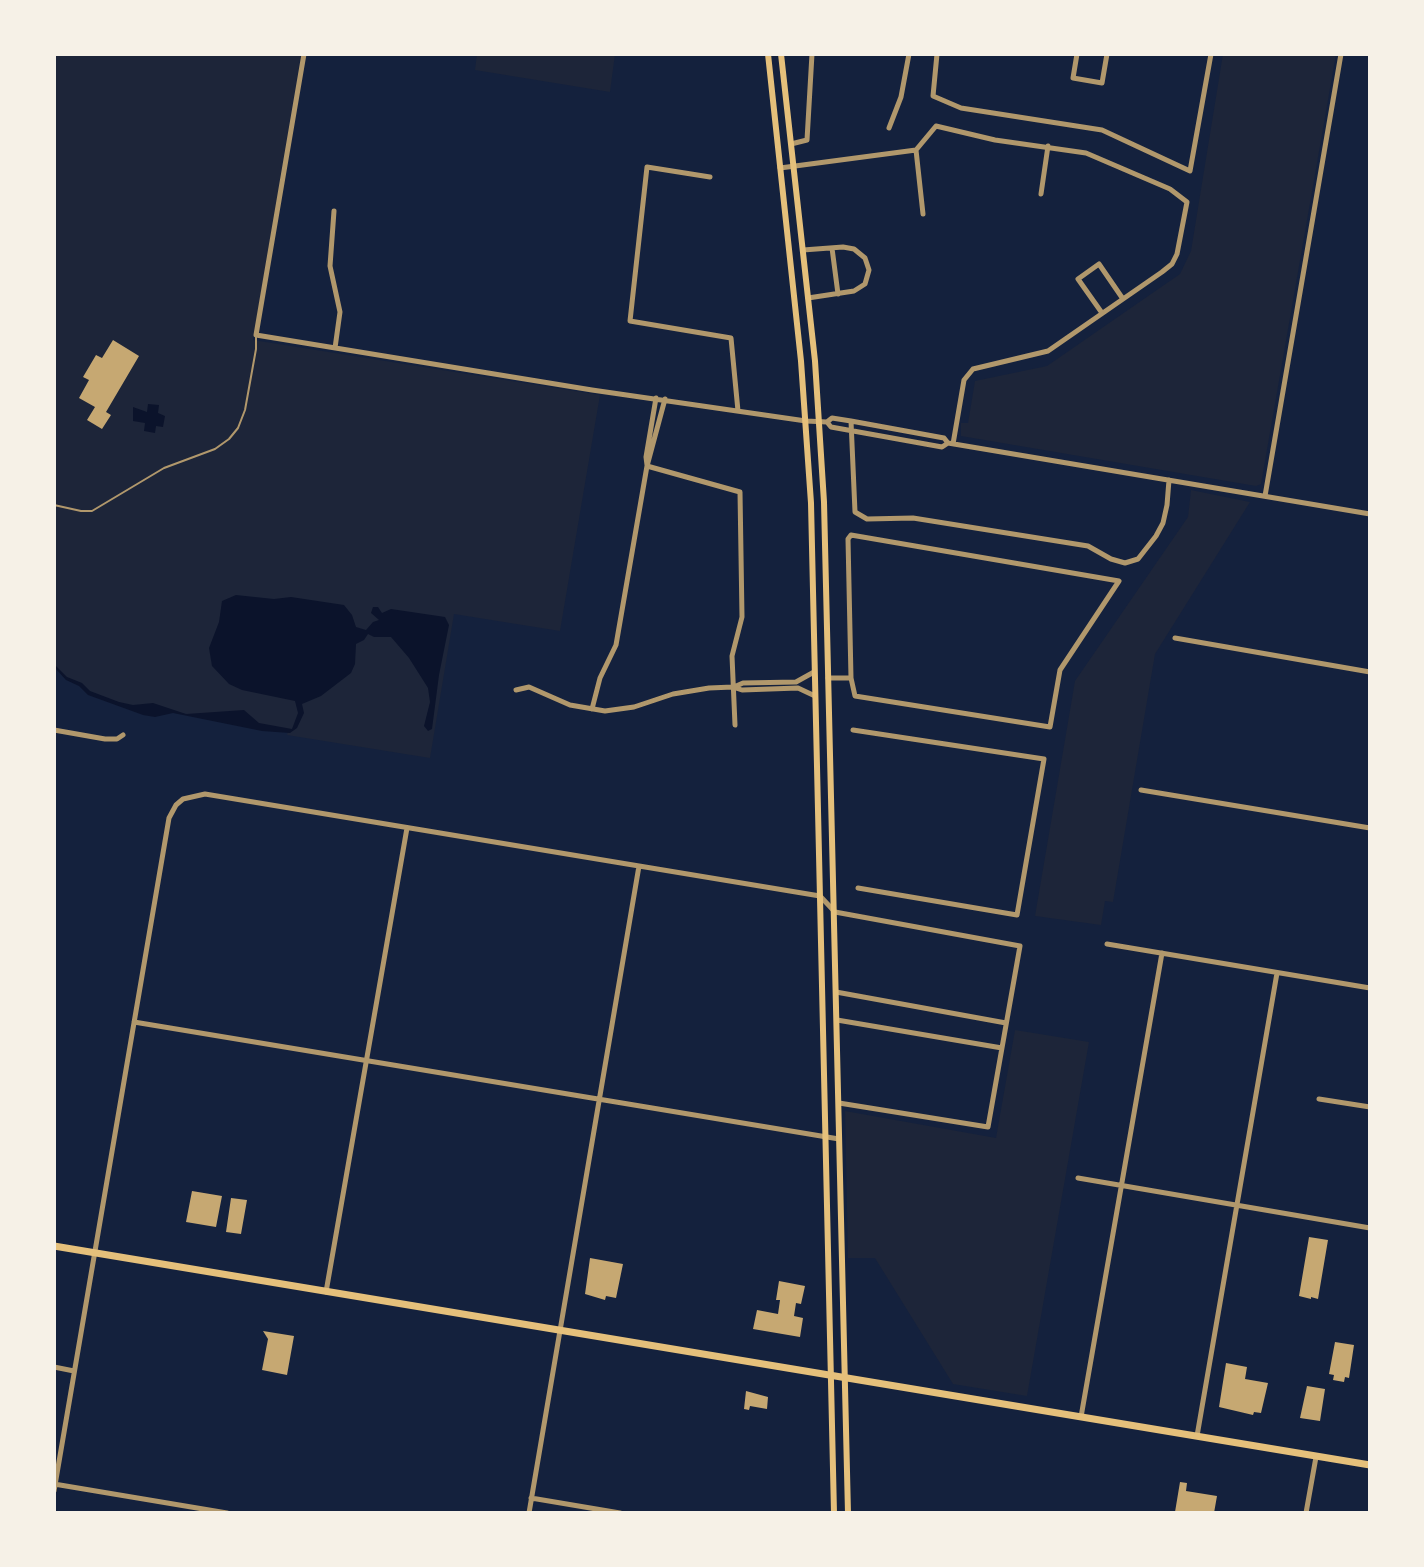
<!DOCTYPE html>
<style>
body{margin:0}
#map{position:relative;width:1424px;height:1567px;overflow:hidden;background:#14213d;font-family:Karla,sans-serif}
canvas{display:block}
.frame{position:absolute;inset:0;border:56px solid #f6f1e7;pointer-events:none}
</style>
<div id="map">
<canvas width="1424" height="1567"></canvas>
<div class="frame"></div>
</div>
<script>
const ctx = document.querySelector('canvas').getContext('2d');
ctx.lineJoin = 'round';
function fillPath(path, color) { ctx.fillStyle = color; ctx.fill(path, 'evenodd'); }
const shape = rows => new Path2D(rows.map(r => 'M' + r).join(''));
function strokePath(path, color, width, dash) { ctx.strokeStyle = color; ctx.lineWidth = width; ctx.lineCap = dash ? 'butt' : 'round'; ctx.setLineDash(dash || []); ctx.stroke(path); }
fillPath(shape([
 [54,54,301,54,253,340,600,395,560,631,454,614,430,758,287,735,288,732,195,715,171,712,154,714,90,693,82,686,68,680,54,666],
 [477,54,615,54,610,92,475,70],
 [1223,54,1336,54,1261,484,1256,486,961,436,961,423,968,423,975,381,1047,366,1180,274,1191,251],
 [1191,490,1250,502,1155,654,1113,902,1105,901,1101,925,1035,916,1075,681,1188,517],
 [1015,1030,1089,1042,1027,1396,953,1384,875,1258,848,1258,845,1111,996,1138]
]), '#1d2539');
fillPath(shape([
 [148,404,159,405,158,413,165,416,163,427,156,426,155,433,144,431,145,423,133,421,133,407,147,412],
 [236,595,274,599,291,597,344,605,352,615,356,627,366,630,373,622,379,620,371,613,373,607,378,607,382,613,391,609,445,617,449,625,439,675,432,729,428,731,424,726,430,702,428,688,409,658,391,637,374,637,368,634,364,640,356,644,355,664,351,673,321,696,302,704,304,713,297,728,290,733,262,731,173,713,155,717,143,715,88,695,79,686,66,680,54,667,54,664,67,677,82,683,90,691,119,702,133,705,153,703,186,714,244,710,259,723,292,729,298,713,295,701,242,690,229,684,212,666,209,648,219,622,222,601]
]), '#0b132b');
fillPath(shape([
 [113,340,139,356,106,412,111,415,102,429,87,420,95,407,79,398,89,380,83,377,96,355,102,358],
 [192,1191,222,1196,216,1227,186,1222],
 [231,1198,247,1200,241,1234,226,1232],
 [1309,1237,1328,1240,1318,1299,1311,1297,1311,1299,1299,1296],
 [590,1258,623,1264,616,1298,606,1296,605,1300,585,1294],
 [779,1281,805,1286,801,1304,796,1303,794,1316,803,1318,800,1337,753,1329,757,1310,778,1314,780,1300,776,1300],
 [263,1331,294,1336,287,1375,262,1370,268,1339],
 [1335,1342,1354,1345,1349,1378,1345,1377,1344,1382,1333,1380,1334,1375,1329,1374],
 [1226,1363,1247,1367,1245,1379,1268,1383,1261,1413,1254,1412,1253,1415,1219,1407],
 [1307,1386,1325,1389,1320,1421,1300,1418],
 [746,1391,768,1397,767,1409,750,1406,749,1410,744,1409],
 [1180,1482,1187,1483,1186,1491,1217,1496,1214,1513,1175,1512]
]), '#c6a872');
strokePath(shape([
 [54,505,81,511,92,511,164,468,215,449,229,439,238,428,245,410,256,349,256,336]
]), '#b1986c', 2);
strokePath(shape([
 [304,54,256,335,592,390,806,421,827,422,832,418,851,421,944,438,948,443],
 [937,54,933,96,961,108,1102,130,1190,171,1211,54],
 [1077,54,1073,78,1102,83,1107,54],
 [889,128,901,97,909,54],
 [791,144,807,140,812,54],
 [780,168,916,150],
 [710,177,647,167,630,321,731,338,738,411],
 [1041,194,1048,146],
 [334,211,330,266,340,312,335,348],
 [923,214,916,150,936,126,995,140,1086,153,1170,189,1187,202,1177,254,1172,264,1162,272,1048,351,973,369,964,380,953,444],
 [832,248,838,294],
 [803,250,843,247,854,249,865,258,869,270,865,284,854,291,808,298],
 [1102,313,1078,279,1099,264,1123,299],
 [851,421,855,512,867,519,913,518,1088,546,1111,559,1125,563,1138,559,1156,536,1163,523,1167,505,1169,480],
 [827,422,831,427,942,447,948,443,1370,514],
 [647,465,646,457,656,398],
 [647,466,740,492,742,617,732,656,735,725],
 [1265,496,1341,54],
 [1175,638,1370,672],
 [828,678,851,678,855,696,1050,727,1060,670,1119,581,851,535,848,539,851,678],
 [734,687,743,683,796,682,814,672],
 [516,690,529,687,570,705,605,711,634,707,673,694,709,688,733,687,742,690,798,688,815,696],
 [592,709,600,678,616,645,647,466,665,399],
 [54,730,105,739,117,739,123,735],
 [853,730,1044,759,1017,915,858,888],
 [1141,790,1370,828],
 [1107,944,1370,988],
 [836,992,1006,1023],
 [837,1020,1002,1048],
 [134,1022,839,1139],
 [1319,1099,1370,1107],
 [1078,1178,1370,1228],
 [326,1292,407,828],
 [54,1367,74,1371],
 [1081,1417,1162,953],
 [1197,1436,1277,973],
 [54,1484,227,1513],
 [54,1491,169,818,176,805,183,799,205,794,820,896,835,912,1020,946,988,1127,839,1103],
 [531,1498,620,1513],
 [529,1513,639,866],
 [1306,1513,1316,1457]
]), '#b1986c', 5);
strokePath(shape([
 [768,54,801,361,811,503,834,1513],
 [781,54,815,361,824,502,848,1513]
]), '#e5c07b', 6);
strokePath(shape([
 [54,1246,1370,1465]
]), '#e5c07b', 7);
</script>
